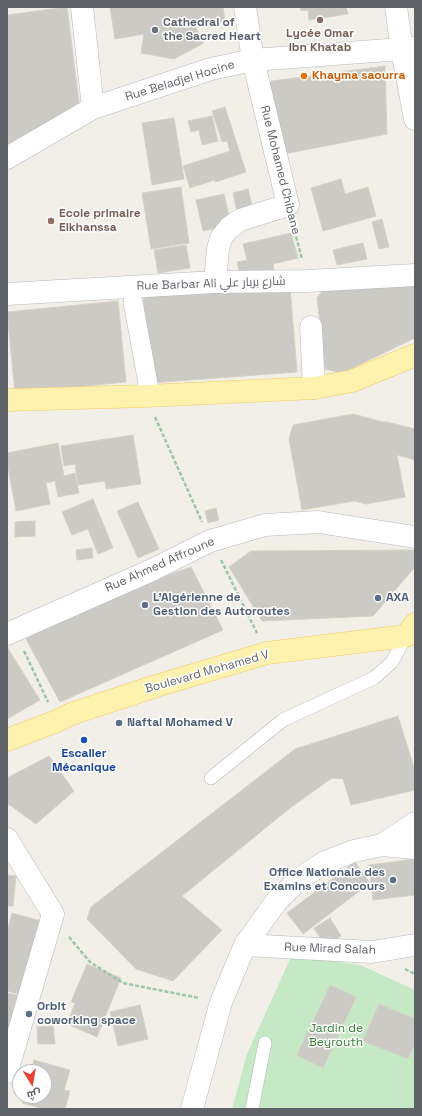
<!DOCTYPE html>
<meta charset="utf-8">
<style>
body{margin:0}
#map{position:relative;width:422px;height:1116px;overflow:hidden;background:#f1efe8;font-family:"Space Grotesk",Cairo,sans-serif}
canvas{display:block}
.frame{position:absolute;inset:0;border:8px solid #5f6368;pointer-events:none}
.north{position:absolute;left:12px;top:1064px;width:40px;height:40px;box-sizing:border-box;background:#fff;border:1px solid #bfc1c3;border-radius:50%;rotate:169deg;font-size:11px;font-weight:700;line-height:16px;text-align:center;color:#5f6368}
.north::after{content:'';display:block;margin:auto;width:14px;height:18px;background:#ea4335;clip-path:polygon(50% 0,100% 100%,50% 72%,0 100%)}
</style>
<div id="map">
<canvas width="422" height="1116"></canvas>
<div class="frame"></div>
<div class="north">ش</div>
</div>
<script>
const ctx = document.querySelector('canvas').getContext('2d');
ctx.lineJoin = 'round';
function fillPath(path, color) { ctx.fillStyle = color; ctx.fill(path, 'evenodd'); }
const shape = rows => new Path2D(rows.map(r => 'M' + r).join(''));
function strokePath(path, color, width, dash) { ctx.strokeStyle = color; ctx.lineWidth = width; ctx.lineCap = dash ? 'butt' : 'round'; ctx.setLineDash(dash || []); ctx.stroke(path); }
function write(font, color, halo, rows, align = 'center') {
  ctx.font = font + ' "Space Grotesk",Cairo,sans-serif'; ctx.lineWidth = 3; ctx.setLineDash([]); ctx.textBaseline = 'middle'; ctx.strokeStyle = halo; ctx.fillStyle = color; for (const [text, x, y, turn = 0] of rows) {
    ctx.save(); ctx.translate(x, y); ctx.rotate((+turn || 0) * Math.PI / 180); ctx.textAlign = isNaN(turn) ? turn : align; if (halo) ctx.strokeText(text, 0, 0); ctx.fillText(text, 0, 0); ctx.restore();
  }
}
fillPath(shape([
 [292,955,360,965,415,990,415,1109,232,1109,247,1054]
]), '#c5e8c5');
const building = shape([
 [67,7,80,110,7,153,7,15,67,7],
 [110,7,223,7,225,22,195,26,204,43,174,59,141,53,144,34,115,39,110,7],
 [300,7,346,7,348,14,309,20,308,10,301,11,300,7],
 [385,66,387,134,284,154,265,82,385,66],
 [225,107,246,172,215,182,215,180,190,188,183,166,230,151,227,141,222,142,212,111,225,107],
 [212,116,218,141,202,145,199,130,191,132,188,121,212,116],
 [174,118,184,179,152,185,142,123,174,118],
 [341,179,345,194,368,187,376,216,323,231,311,188,341,179],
 [181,187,189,243,151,249,142,193,181,187],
 [248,189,254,213,238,217,233,193,248,189],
 [224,194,231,225,203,231,196,200,224,194],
 [382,219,389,247,379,249,372,222,382,219],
 [291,233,298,258,273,264,274,270,241,278,237,262,247,260,243,244,291,233],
 [363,243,367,259,337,265,333,250,363,243],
 [186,245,190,268,158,273,154,250,186,245],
 [415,283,415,338,342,373,325,369,317,298,323,290,415,283],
 [290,286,297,372,150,383,143,299,149,296,290,286],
 [118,301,126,382,15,393,7,312,118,301],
 [353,414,383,422,387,422,415,429,415,460,397,455,405,497,366,504,354,501,302,510,289,439,293,425,353,414],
 [133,435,141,484,106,489,105,481,78,485,75,464,64,466,61,446,133,435],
 [58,443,64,476,75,473,79,493,58,497,55,481,46,483,50,504,16,511,7,463,7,453,58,443],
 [93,499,113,548,98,554,88,529,72,535,62,512,93,499],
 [138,502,159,549,138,558,117,511,138,502],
 [216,508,219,520,208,523,205,511,216,508],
 [35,521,35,536,15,537,15,522,35,521],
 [92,548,93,558,77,560,76,550,92,548],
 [415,550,415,567,373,616,262,621,229,567,251,551,415,550],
 [191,567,223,630,60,702,26,639,105,597,191,567],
 [7,647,40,700,7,719,7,647],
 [398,716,415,771,415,790,351,805,343,779,332,778,290,808,182,896,222,930,173,981,136,969,87,919,91,907,295,749,398,716],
 [49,756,74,791,36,824,7,803,7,778,49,756],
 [415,859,415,895,373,900,369,865,415,859],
 [355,862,370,883,303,934,287,913,355,862],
 [7,875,16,876,13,906,7,906,7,875],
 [12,913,45,922,26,996,7,991,7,932,12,913],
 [330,918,341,936,325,946,314,928,330,918],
 [87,964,121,978,97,1037,67,1024,75,1003,71,1002,87,964],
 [330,985,356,997,323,1068,297,1055,330,985],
 [7,993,21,996,13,1032,7,1030,7,993],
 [379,1004,415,1019,415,1043,408,1059,363,1041,379,1004],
 [140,1005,148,1039,118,1046,110,1012,140,1005],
 [53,1026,55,1044,38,1044,37,1027,53,1026],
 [34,1060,70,1070,64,1090,70,1091,65,1109,44,1109,22,1103,24,1096,44,1096,44,1072,31,1072,34,1060]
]);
fillPath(building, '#cccac5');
strokePath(building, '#d6d1c6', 1);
const service = shape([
 [211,778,283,720,374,678,392,662,406,636],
 [252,1109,265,1043]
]);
const pedestrian = shape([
 [133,302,149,389,146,396]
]);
const minor = shape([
 [82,7,93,108],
 [396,7,402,50,415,119],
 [215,282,218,249,221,238,229,228,240,220,288,205,253,60,245,7],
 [7,294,129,287,215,282,307,281,415,275],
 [311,327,314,388],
 [7,634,152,570,210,541,265,525,318,522,415,537],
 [7,839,53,914,7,1072],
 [245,945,372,952,415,945]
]);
const tertiary = shape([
 [7,158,93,108,211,69,253,60,415,48]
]);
const secondary = shape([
 [382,845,415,823],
 [192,1109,221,1002,245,945,276,902,298,880,325,862,354,851,382,845,415,848]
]);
const primary = shape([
 [7,400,146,396,314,388,352,381,415,355],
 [7,740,57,721,71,714,156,686,267,653,406,636,415,624]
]);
strokePath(service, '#b5b8bc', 14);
strokePath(pedestrian, '#b5b8bc', 20);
strokePath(minor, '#b5b8bc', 23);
strokePath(tertiary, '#b5b8bc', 23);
strokePath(secondary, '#b6babf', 23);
strokePath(primary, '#f2c960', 23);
strokePath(shape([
 [293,225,302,259],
 [155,417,202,522],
 [221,560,257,633],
 [24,651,48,702],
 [69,937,90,962,123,983,199,998],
 [405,969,415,974]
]), '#9cc7a9', 2.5, [4, 2]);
strokePath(service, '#fff', 13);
strokePath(pedestrian, '#fff', 19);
strokePath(minor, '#fff', 22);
strokePath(tertiary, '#fff', 22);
strokePath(secondary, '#fff', 22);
strokePath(primary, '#fff2af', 22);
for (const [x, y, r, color] of [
 [320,20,4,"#8d6e63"],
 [155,30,4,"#6b7280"],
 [304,76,4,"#e8710a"],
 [51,221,4,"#8d6e63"],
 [378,598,4,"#5c6f8a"],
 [145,605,4,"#5c6f8a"],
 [119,723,4,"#5c6f8a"],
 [84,740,4,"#1a4fb4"],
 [393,880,4,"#5c6f8a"],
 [29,1014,4,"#5c6f8a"]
]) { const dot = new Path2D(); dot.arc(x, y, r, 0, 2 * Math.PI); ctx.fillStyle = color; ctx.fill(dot); strokePath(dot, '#fff', 1.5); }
write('bold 12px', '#5b616d', '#fff', [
 ["Cathedral of",163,23],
 ["the Sacred Heart",163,37]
], 'left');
write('bold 12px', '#785e54', '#fff', [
 ["Lycée Omar",320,34],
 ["Ibn Khatab",320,48],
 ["Ecole primaire",59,214,"left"],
 ["Elkhanssa",59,228,"left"]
]);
write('bold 12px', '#c56008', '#fff', [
 ["Khayma saourra",312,76]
], 'left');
write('12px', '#5f6368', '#fff', [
 ["Rue Beladjel Hocine",180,81,-17],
 ["Rue Mohamed Chibane",280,170,76],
 ["Rue Barbar Ali شارع بربار علي",211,284,-2],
 ["Rue Ahmed Affroune",160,565,-24],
 ["Boulevard Mohamed V",207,672,-16],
 ["Rue Mirad Salah",330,949,2]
]);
write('bold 12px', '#4e5e75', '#fff', [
 ["L'Algérienne de",153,598],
 ["Gestion des Autoroutes",153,612],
 ["AXA",386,598],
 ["Naftal Mohamed V",127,723],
 ["Office Nationale des",385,873,"right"],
 ["Examins et Concours",385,887,"right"],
 ["Orbit",37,1007],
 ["coworking space",37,1021]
], 'left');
write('bold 12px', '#164399', '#fff', [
 ["Escalier",84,754],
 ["Mécanique",84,768]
]);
write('12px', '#348238', '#fff', [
 ["Jardin de",336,1029],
 ["Beyrouth",336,1043]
]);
</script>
